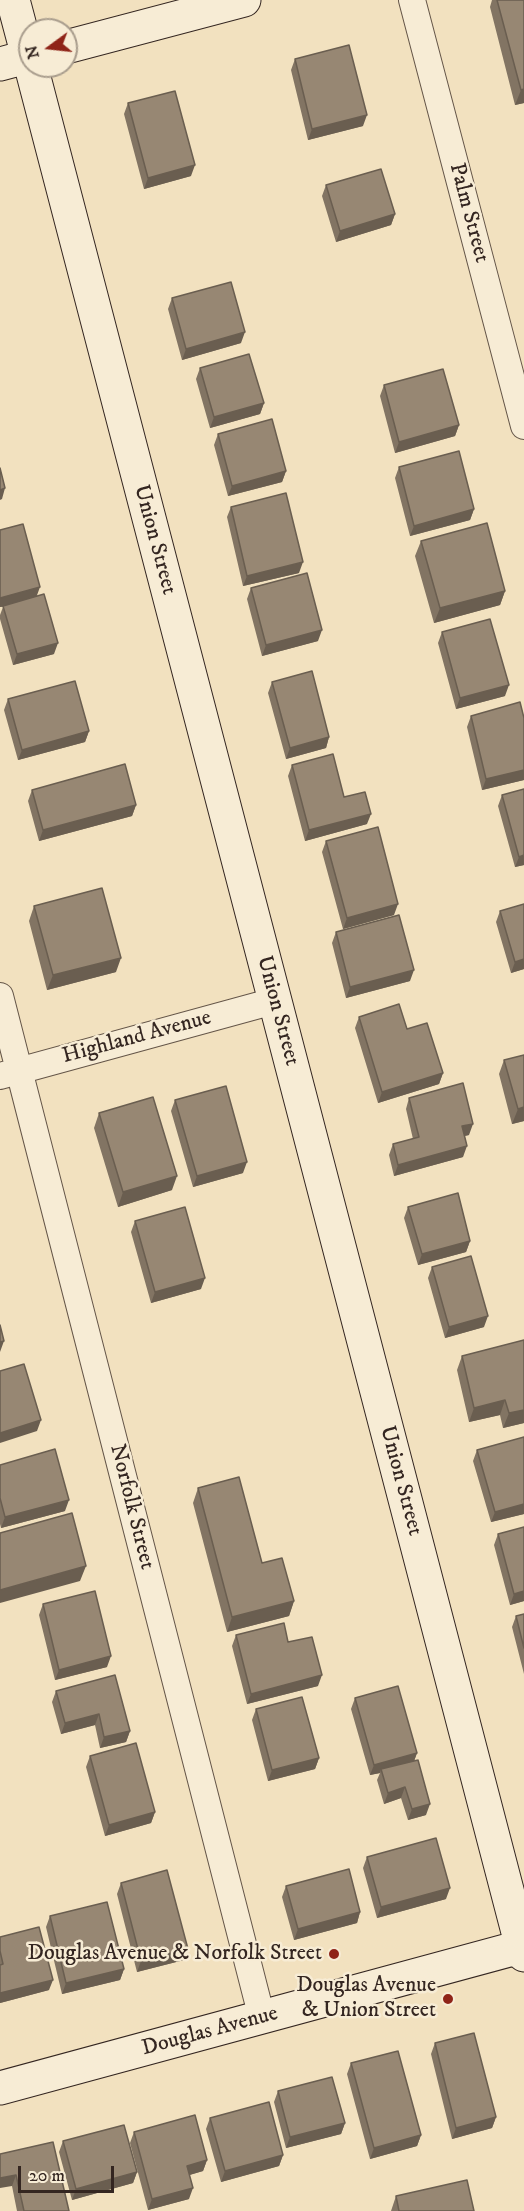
<!DOCTYPE html>
<style>
body{margin:0}
#map{position:relative;width:524px;height:2211px;overflow:hidden;background:#f2e1bf;font-family:"IM FELL DW Pica",serif}
canvas{display:block}
.north{position:absolute;left:18px;top:18px;width:60px;height:60px;box-sizing:border-box;background:#f7ecd5;border:2px solid #a99d8d;border-radius:50%;rotate:255deg;font-size:16px;font-weight:700;line-height:24px;text-align:center;color:#342621}
.north::after{content:'';display:block;margin:auto;width:21px;height:27px;background:#8f2418;clip-path:polygon(50% 0,100% 100%,50% 72%,0 100%)}
.scale{position:absolute;left:18px;top:2166px;width:96px;height:27px;box-sizing:border-box;border:3px solid #342621;border-top:0;padding-left:8px;font-size:18px;line-height:21px;white-space:nowrap;color:#342621;-webkit-text-stroke:4px #f7ecd5;paint-order:stroke}
</style>
<div id="map">
<canvas width="524" height="2211"></canvas>
<div class="north">N</div>
<div class="scale">20 m</div>
</div>
<script>
const ctx = document.querySelector('canvas').getContext('2d');
ctx.lineJoin = 'round';
const shape = rows => new Path2D(rows.map(r => 'M' + r).join(''));
function strokePath(path, color, width, dash) { ctx.strokeStyle = color; ctx.lineWidth = width; ctx.lineCap = dash ? 'butt' : 'round'; ctx.setLineDash(dash || []); ctx.stroke(path); }
function fillPath(path, color) { ctx.fillStyle = color; ctx.fill(path, 'evenodd'); }
function write(font, color, halo, rows, align = 'center') {
  ctx.font = font + ' "IM FELL DW Pica",serif'; ctx.lineWidth = 5; ctx.setLineDash([]); ctx.textBaseline = 'middle'; ctx.strokeStyle = halo; ctx.fillStyle = color; for (const [text, x, y, turn = 0] of rows) {
    ctx.save(); ctx.translate(x, y); ctx.rotate((+turn || 0) * Math.PI / 180); ctx.textAlign = isNaN(turn) ? turn : align; if (halo) ctx.strokeText(text, 0, 0); ctx.fillText(text, 0, 0); ctx.restore();
  }
}
const street = shape([
 [412,0,524,426],
 [0,996,262,2018],
 [0,1076,274,1001]
]);
const secondary = shape([
 [13,0,30,64],
 [66,47,244,0],
 [0,64,30,56],
 [31,66,524,1955],
 [0,2088,524,1946]
]);
strokePath(street, '#645548', 28);
strokePath(secondary, '#342621', 35);
strokePath(street, '#f7ecd5', 26);
strokePath(secondary, '#f7ecd5', 33);
fillPath(shape([
 [492,0,524,0,524,103,515,105,490,7],
 [295,59,363,126,308,140,291,70],
 [128,103,191,176,144,189,124,114],
 [326,185,395,214,391,225,336,242,322,196],
 [172,298,241,343,182,360,168,309],
 [200,368,264,403,260,414,210,428,196,379],
 [384,385,459,425,455,436,395,453,380,396],
 [218,434,286,471,282,482,228,496,214,445],
 [399,467,474,509,470,520,410,536,395,478],
 [231,507,299,573,243,586,227,517],
 [0,530,36,597,54,654,13,665,0,619,0,615,3,607,0,607],
 [421,541,505,591,500,605,434,623,415,556],
 [251,588,318,641,262,656,247,599],
 [442,632,505,696,456,709,438,643],
 [272,682,329,737,326,748,286,759,268,693],
 [8,699,89,731,85,742,18,760,4,710],
 [471,716,524,718,524,780,482,790,467,727],
 [292,765,344,797,367,824,305,841,288,776],
 [32,790,136,805,132,816,39,841,28,801],
 [502,795,524,865,515,867,498,806],
 [326,841,394,915,343,929,322,852],
 [34,906,116,972,47,990,29,921],
 [500,911,524,969,511,973,496,922],
 [336,932,410,981,346,998,332,943],
 [359,1017,407,1029,443,1073,439,1084,378,1103,355,1028],
 [524,1055,524,1121,512,1124,499,1074,504,1060],
 [409,1098,469,1135,465,1136,463,1157,394,1176,389,1155,393,1144,413,1139,406,1109],
 [175,1100,243,1173,193,1187,171,1111],
 [99,1113,172,1190,118,1207,94,1128],
 [408,1207,470,1241,466,1252,418,1265,404,1218],
 [135,1221,201,1289,151,1303,131,1232],
 [432,1267,484,1327,445,1338,428,1278],
 [524,1340,524,1423,503,1428,500,1415,469,1422,457,1370,462,1356],
 [524,1437,524,1514,491,1522,473,1461,477,1450],
 [0,1465,65,1511,1,1528,0,1524],
 [198,1488,294,1601,289,1616,227,1632,193,1503],
 [498,1534,524,1601,510,1605,494,1545],
 [43,1604,107,1667,55,1680,39,1615],
 [524,1614,524,1674,512,1627,516,1616],
 [236,1635,288,1642,318,1686,247,1704,232,1646],
 [56,1691,130,1731,126,1742,100,1748,95,1725,61,1734,52,1702],
 [355,1698,417,1753,414,1761,426,1815,408,1820,401,1798,384,1804,377,1780,380,1773,370,1775,351,1709],
 [256,1709,319,1758,315,1769,268,1781,252,1720],
 [90,1756,155,1812,151,1823,105,1836,86,1767],
 [367,1857,446,1899,377,1918,363,1868],
 [121,1883,184,1960,137,1972,117,1894],
 [286,1886,360,1912,357,1923,294,1940,282,1897],
 [50,1916,124,1969,120,1980,62,1994,46,1927],
 [0,1937,49,1990,0,2003],
 [435,2043,496,2117,492,2128,452,2139,431,2054],
 [351,2063,421,2135,417,2146,370,2159,347,2074],
 [278,2091,345,2123,341,2134,286,2148,274,2102],
 [210,2118,283,2155,279,2166,221,2182,206,2129],
 [134,2132,207,2160,203,2171,189,2175,189,2199,148,2210,130,2143],
 [63,2141,137,2172,133,2183,72,2200,59,2152],
 [0,2154,69,2211,17,2211,12,2186],
 [396,2196,474,2211,391,2211]
]), '#827463');
fillPath(shape([
 [524,89,524,103,515,105,521,90],
 [367,115,363,126,308,140,312,129],
 [195,165,191,176,144,189,148,178],
 [395,214,391,225,336,242,340,231],
 [245,332,241,343,182,360,186,349],
 [264,403,260,414,210,428,214,417],
 [459,425,455,436,395,453,399,442],
 [286,471,282,482,228,496,232,486],
 [5,488,2,499,0,500,0,490],
 [474,509,470,520,410,536,414,526],
 [303,562,299,573,243,586,247,576],
 [40,587,36,598,0,607,0,598],
 [505,591,500,605,434,623,440,608],
 [322,630,318,641,262,656,266,645],
 [58,643,54,654,13,665,17,654],
 [509,685,505,696,456,709,460,698],
 [89,731,85,742,18,760,22,750],
 [329,737,326,748,286,759,290,748],
 [524,770,524,780,482,790,486,779],
 [136,805,132,816,39,841,43,830],
 [371,814,367,824,305,841,309,830],
 [524,855,524,865,515,867,519,857],
 [398,904,394,915,343,929,347,918],
 [121,958,116,972,47,990,53,975],
 [524,959,524,969,511,973,515,962],
 [414,970,410,981,346,998,350,987],
 [443,1073,439,1084,378,1103,382,1092],
 [524,1107,524,1121,512,1124,518,1109],
 [473,1124,469,1135,458,1137,462,1126],
 [467,1146,463,1157,394,1176,398,1165],
 [247,1162,243,1173,193,1187,197,1176],
 [177,1176,172,1190,118,1207,123,1192],
 [470,1241,466,1252,418,1265,422,1254],
 [205,1278,201,1289,151,1303,155,1292],
 [488,1316,484,1327,445,1338,449,1327],
 [4,1341,0,1352,0,1342],
 [505,1400,500,1415,469,1422,474,1408],
 [524,1410,524,1423,503,1428,509,1413],
 [41,1420,37,1431,0,1443,0,1433],
 [69,1500,65,1511,1,1528,5,1517],
 [524,1504,524,1514,491,1522,495,1512],
 [86,1566,80,1581,0,1603,0,1590],
 [524,1591,524,1601,510,1605,514,1594],
 [294,1601,289,1616,227,1632,232,1617],
 [111,1656,107,1667,55,1680,59,1670],
 [322,1675,318,1686,247,1704,251,1694],
 [99,1714,95,1725,61,1734,65,1723],
 [130,1731,126,1742,100,1748,104,1737],
 [417,1753,413,1764,381,1769,380,1773,370,1775,374,1765],
 [319,1758,315,1769,268,1781,272,1770],
 [405,1787,401,1798,384,1804,388,1793],
 [430,1804,426,1815,408,1820,412,1809],
 [155,1812,151,1823,105,1836,109,1825],
 [450,1888,446,1899,377,1918,381,1907],
 [360,1912,357,1923,294,1940,298,1929],
 [188,1949,184,1960,137,1972,141,1961],
 [124,1969,120,1980,62,1994,66,1983],
 [53,1980,49,1990,0,2003,0,1993],
 [496,2117,492,2128,452,2139,456,2128],
 [345,2123,341,2134,286,2148,290,2137],
 [421,2135,417,2146,370,2159,374,2148],
 [283,2155,279,2166,221,2182,225,2171],
 [207,2160,203,2171,183,2177,187,2166],
 [137,2172,133,2183,72,2200,76,2189],
 [16,2175,12,2186,0,2188,0,2178],
 [193,2188,189,2199,148,2210,152,2199]
]), '#6a5e50');
const building = shape([
 [497,0,524,0,524,89,521,90,497,0],
 [349,45,367,115,312,129,295,59,349,45],
 [175,91,195,165,148,178,128,103,175,91],
 [381,169,395,214,340,231,326,185,381,169],
 [231,282,245,332,186,349,172,298,231,282],
 [249,354,264,403,214,417,200,368,249,354],
 [443,369,459,425,399,442,384,385,443,369],
 [272,419,286,471,232,486,218,434,272,419],
 [459,451,474,509,414,526,399,467,459,451],
 [0,468,5,488,0,490,0,468],
 [286,493,303,562,247,576,231,507,286,493],
 [487,523,505,591,440,608,421,541,487,523],
 [23,524,40,587,0,598,0,530,23,524],
 [307,573,322,630,266,645,251,588,307,573],
 [44,594,58,643,17,654,3,606,44,594],
 [490,619,509,685,460,698,442,632,490,619],
 [312,671,329,737,290,748,272,682,312,671],
 [75,681,89,731,22,750,8,699,75,681],
 [520,702,524,718,524,770,486,779,471,716,520,702],
 [333,754,344,797,365,792,371,814,309,830,292,765,333,754],
 [125,764,136,805,43,830,32,790,125,764],
 [524,789,524,855,519,857,502,795,524,789],
 [378,827,398,904,347,918,326,841,378,827],
 [102,888,121,958,53,975,34,906,102,888],
 [524,904,524,959,515,962,500,911,524,904],
 [399,915,414,970,350,987,336,932,399,915],
 [399,1004,407,1029,427,1023,443,1073,382,1092,359,1017,399,1004],
 [524,1055,524,1107,518,1109,504,1060,524,1055],
 [463,1083,473,1124,462,1126,467,1146,398,1165,393,1144,419,1137,409,1098,463,1083],
 [226,1086,247,1162,197,1176,175,1100,226,1086],
 [153,1097,177,1176,123,1192,99,1113,153,1097],
 [458,1193,470,1241,422,1254,408,1207,458,1193],
 [185,1207,205,1278,155,1292,135,1221,185,1207],
 [471,1256,488,1316,449,1327,432,1267,471,1256],
 [0,1325,4,1341,0,1342,0,1325],
 [524,1340,524,1410,509,1413,505,1400,474,1408,462,1356,524,1340],
 [24,1364,41,1420,0,1433,0,1371,24,1364],
 [524,1437,524,1504,495,1512,477,1450,524,1437],
 [55,1449,69,1500,5,1517,0,1498,0,1465,55,1449],
 [239,1477,262,1563,282,1558,294,1601,232,1617,198,1488,239,1477],
 [72,1513,86,1566,0,1590,0,1533,72,1513],
 [524,1527,524,1591,514,1594,498,1534,524,1527],
 [95,1591,111,1656,59,1670,43,1604,95,1591],
 [524,1614,524,1648,516,1616,524,1614],
 [284,1623,288,1642,312,1637,322,1675,251,1694,236,1635,284,1623],
 [115,1675,130,1731,104,1737,99,1714,65,1723,56,1691,115,1675],
 [398,1686,417,1753,374,1765,355,1698,398,1686],
 [302,1697,319,1758,272,1770,256,1709,302,1697],
 [136,1743,155,1812,109,1825,90,1756,136,1743],
 [418,1760,430,1804,412,1809,405,1787,388,1793,381,1769,418,1760],
 [436,1838,450,1888,381,1907,367,1857,436,1838],
 [349,1869,360,1912,298,1929,286,1886,349,1869],
 [167,1870,188,1949,141,1961,121,1883,167,1870],
 [107,1902,124,1969,66,1983,50,1916,107,1902],
 [39,1927,53,1980,0,1993,0,1965,3,1964,0,1951,0,1937,39,1927],
 [474,2033,496,2117,456,2128,435,2043,474,2033],
 [398,2051,421,2135,374,2148,351,2063,398,2051],
 [332,2077,345,2123,290,2137,278,2091,332,2077],
 [269,2102,283,2155,225,2171,210,2118,269,2102],
 [195,2115,207,2160,187,2166,193,2188,152,2199,134,2132,195,2115],
 [124,2125,137,2172,76,2189,63,2141,124,2125],
 [53,2142,69,2211,24,2211,16,2175,0,2178,0,2154,53,2142],
 [467,2180,474,2211,399,2211,396,2196,467,2180]
]);
fillPath(building, '#978773');
strokePath(building, '#6a5e50', 1.5);
for (const [x, y, r, color] of [
 [334,1954,6,"#8f2418"],
 [448,1999,6,"#8f2418"]
]) { const dot = new Path2D(); dot.arc(x, y, r, 0, 2 * Math.PI); ctx.fillStyle = color; ctx.fill(dot); strokePath(dot, '#f7ecd5', 2); }
write('22px', '#342621', '#f7ecd5', [
 ["Palm Street",468,213,75],
 ["Union Street",154,540,75],
 ["Union Street",277,1011,75],
 ["Highland Avenue",137,1038,-15],
 ["Union Street",400,1481,75],
 ["Norfolk Street",131,1507,76],
 ["Douglas Avenue",210,2032,-15]
]);
write('22px', '#342621', '#f7ecd5', [
 ["Douglas Avenue & Norfolk Street",322,1954],
 ["Douglas Avenue",436,1986],
 ["& Union Street",436,2011]
], 'right');
</script>
